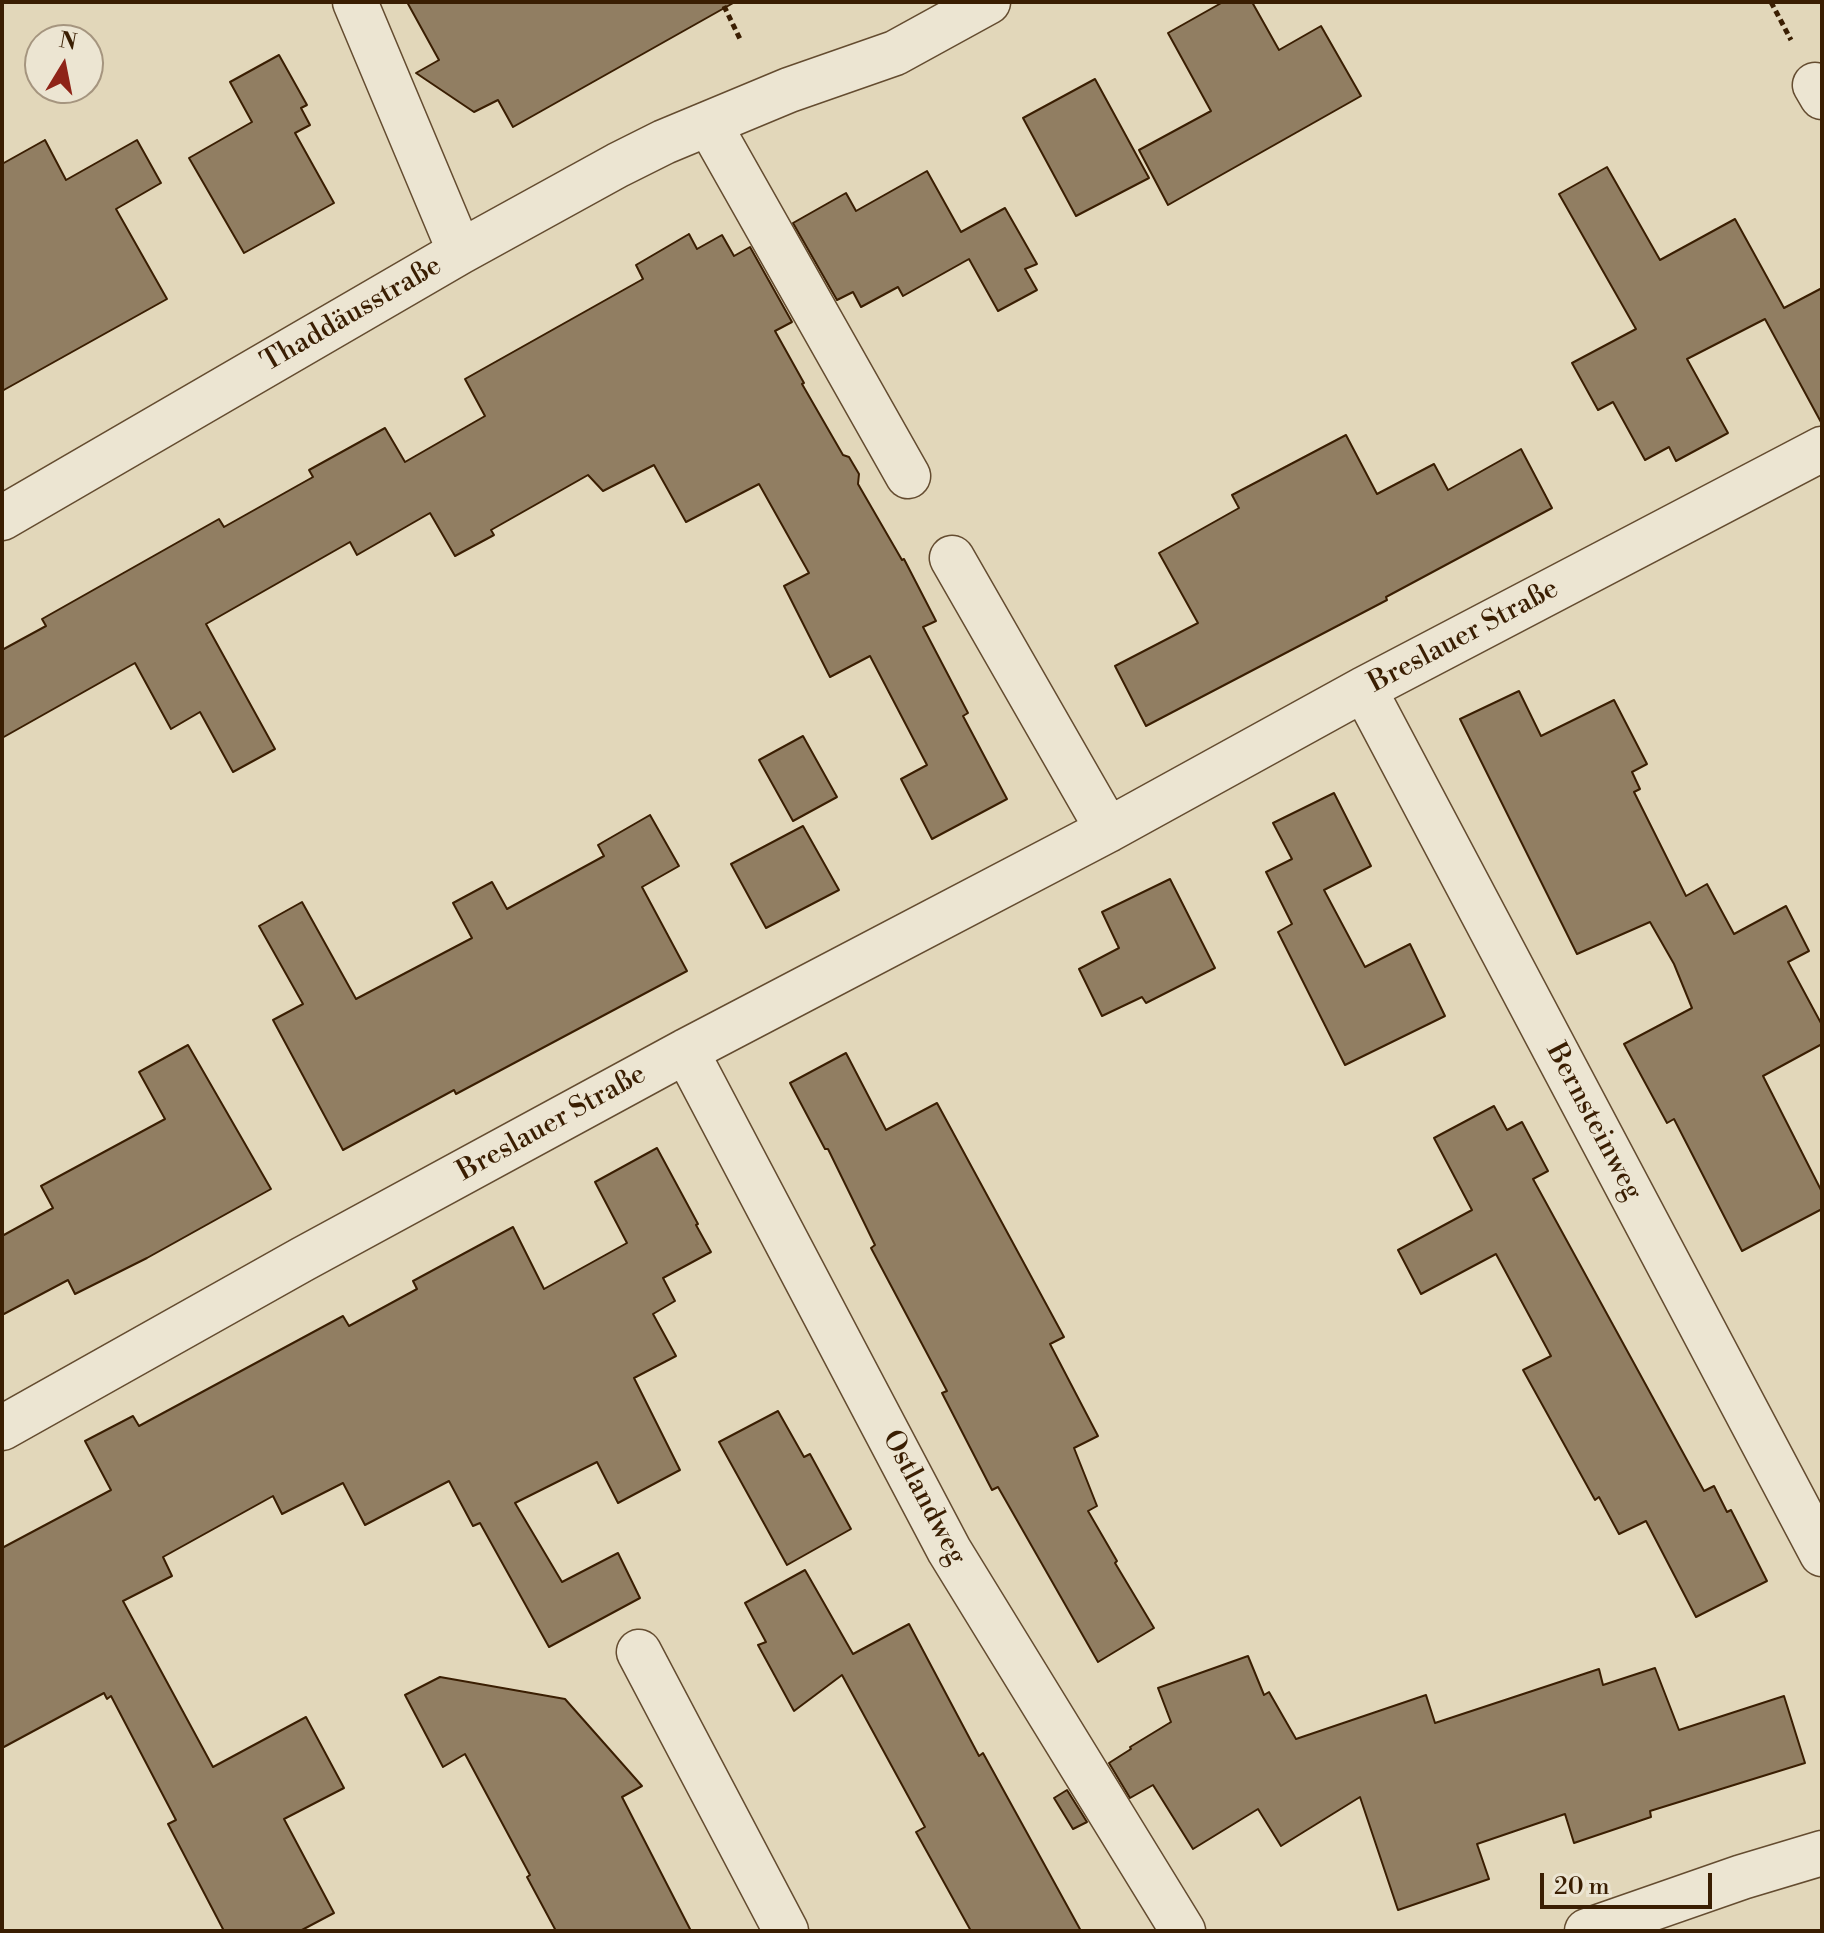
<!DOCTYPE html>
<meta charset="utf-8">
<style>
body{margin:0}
#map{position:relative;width:1824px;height:1933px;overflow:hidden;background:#e2d7ba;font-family:"Libre Bodoni",serif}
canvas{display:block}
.frame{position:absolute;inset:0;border:4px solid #3a1e02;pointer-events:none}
.north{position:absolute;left:24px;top:24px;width:80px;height:80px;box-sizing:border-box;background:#ece5d2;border:2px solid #a5957f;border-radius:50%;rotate:10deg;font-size:22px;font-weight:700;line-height:32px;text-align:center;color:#3a1e02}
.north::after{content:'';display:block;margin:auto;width:28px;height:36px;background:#8f2418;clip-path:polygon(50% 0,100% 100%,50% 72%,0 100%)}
.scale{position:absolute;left:1540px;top:1873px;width:172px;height:36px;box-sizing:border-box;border:4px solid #3a1e02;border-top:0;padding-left:10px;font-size:24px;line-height:28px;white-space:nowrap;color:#3a1e02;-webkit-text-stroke:6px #ece5d2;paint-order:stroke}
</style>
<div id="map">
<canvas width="1824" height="1933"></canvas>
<div class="frame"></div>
<div class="north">N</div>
<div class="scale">20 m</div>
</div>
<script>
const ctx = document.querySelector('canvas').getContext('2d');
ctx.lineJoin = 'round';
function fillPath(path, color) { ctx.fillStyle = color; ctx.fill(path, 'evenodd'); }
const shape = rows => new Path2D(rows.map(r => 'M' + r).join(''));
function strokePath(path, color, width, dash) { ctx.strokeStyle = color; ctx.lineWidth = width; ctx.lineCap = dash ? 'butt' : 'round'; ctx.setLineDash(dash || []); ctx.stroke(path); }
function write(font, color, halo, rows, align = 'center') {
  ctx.font = font + ' "Libre Bodoni",serif'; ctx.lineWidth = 8; ctx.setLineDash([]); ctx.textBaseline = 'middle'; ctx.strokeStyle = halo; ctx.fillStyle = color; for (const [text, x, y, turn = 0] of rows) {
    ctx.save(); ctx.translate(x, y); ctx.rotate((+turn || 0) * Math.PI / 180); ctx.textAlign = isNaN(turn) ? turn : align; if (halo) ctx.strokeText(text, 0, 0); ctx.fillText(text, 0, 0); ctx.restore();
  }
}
const building = shape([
 [407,2,735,2,513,127,498,100,474,112,416,73,439,60,407,2],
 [1223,2,1252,2,1279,50,1321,26,1361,96,1168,205,1139,150,1211,111,1168,33,1223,2],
 [279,55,307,105,301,108,310,125,295,133,334,203,244,253,189,158,252,122,230,82,279,55],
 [1095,79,1149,178,1076,216,1023,118,1095,79],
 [45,140,66,180,137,140,161,183,116,209,167,299,2,391,2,164,45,140],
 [1607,167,1660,260,1735,219,1784,308,1822,288,1822,424,1765,319,1687,359,1728,433,1676,461,1669,447,1645,460,1613,402,1598,410,1572,363,1636,329,1559,194,1607,167],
 [927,171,961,232,1005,208,1037,264,1025,269,1037,290,998,311,969,259,903,296,898,287,861,307,853,292,837,300,793,223,846,193,856,211,927,171],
 [689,234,697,249,722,235,734,256,750,247,792,322,775,331,804,383,802,384,843,455,849,457,859,474,858,484,902,560,904,559,936,621,923,627,968,713,963,716,1007,799,932,839,901,779,927,765,870,656,830,677,784,586,809,573,759,484,686,522,654,465,603,491,588,475,491,530,494,535,455,556,430,513,357,555,350,542,206,624,275,749,233,772,200,712,171,729,135,663,2,738,2,650,46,626,42,619,219,519,224,527,313,477,309,470,385,428,405,462,485,416,465,379,643,279,636,265,689,234],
 [1346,435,1377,494,1434,464,1448,490,1521,449,1552,508,1386,597,1387,600,1146,726,1115,666,1198,623,1159,553,1239,508,1232,495,1346,435],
 [1519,691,1541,736,1614,700,1647,764,1632,772,1640,789,1634,792,1686,896,1707,884,1734,934,1786,906,1809,951,1788,962,1822,1025,1822,1044,1763,1076,1822,1192,1822,1209,1742,1251,1674,1119,1667,1123,1624,1044,1692,1008,1674,964,1650,922,1577,954,1460,719,1519,691],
 [803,736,837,797,793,821,759,760,803,736],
 [1334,793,1371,866,1324,890,1365,967,1410,944,1445,1016,1345,1065,1278,932,1292,924,1266,872,1292,859,1273,823,1334,793],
 [650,815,679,866,642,887,687,971,456,1094,454,1090,343,1150,273,1020,303,1004,259,926,302,902,356,999,472,938,453,903,492,882,507,909,604,856,598,845,650,815],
 [803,826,839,890,766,928,731,864,803,826],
 [1170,879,1215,968,1146,1003,1142,997,1102,1016,1079,969,1119,948,1102,912,1170,879],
 [188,1045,271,1189,147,1258,75,1294,68,1280,2,1315,2,1236,53,1208,41,1186,165,1119,139,1072,188,1045],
 [846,1053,886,1130,937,1103,1064,1337,1050,1344,1098,1436,1074,1448,1097,1506,1088,1511,1117,1561,1115,1563,1154,1628,1098,1662,998,1487,992,1490,942,1393,947,1391,871,1248,875,1245,828,1149,825,1149,790,1083,846,1053],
 [1494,1106,1507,1130,1522,1122,1548,1171,1533,1179,1704,1491,1714,1486,1727,1512,1731,1510,1767,1581,1696,1617,1646,1521,1619,1534,1599,1497,1595,1500,1523,1370,1551,1356,1496,1254,1421,1294,1398,1250,1472,1210,1434,1138,1494,1106],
 [657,1148,698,1224,696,1225,711,1252,663,1278,675,1301,653,1314,676,1356,634,1378,680,1470,618,1503,597,1462,515,1503,562,1582,618,1553,640,1598,549,1647,480,1523,473,1526,449,1481,365,1525,343,1483,282,1514,273,1496,163,1557,172,1576,123,1601,213,1767,306,1717,344,1788,284,1819,334,1913,300,1931,224,1931,168,1824,176,1820,111,1696,107,1699,104,1693,2,1748,2,1548,111,1490,85,1441,133,1416,139,1426,343,1316,349,1326,417,1289,413,1281,513,1227,544,1289,627,1243,595,1182,657,1148],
 [778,1411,804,1457,810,1454,851,1529,787,1565,719,1442,778,1411],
 [805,1570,853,1654,909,1624,979,1756,983,1753,1081,1931,971,1931,916,1832,925,1827,842,1675,794,1711,758,1645,766,1642,745,1603,805,1570],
 [1248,1656,1264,1695,1269,1692,1296,1739,1426,1695,1435,1723,1599,1669,1603,1685,1655,1668,1679,1730,1784,1696,1805,1763,1650,1811,1651,1817,1574,1843,1565,1814,1477,1844,1489,1879,1398,1910,1360,1797,1281,1846,1258,1809,1193,1849,1153,1785,1130,1798,1109,1763,1131,1749,1130,1747,1171,1722,1158,1688,1248,1656],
 [440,1677,565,1699,642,1786,622,1797,691,1931,556,1931,527,1877,530,1875,465,1754,443,1767,405,1695,440,1677],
 [1067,1790,1087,1822,1073,1829,1054,1798,1067,1790]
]);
fillPath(building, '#917e62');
strokePath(building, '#3a1e02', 2);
const minor = shape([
 [355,2,460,252],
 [1815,85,1822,97],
 [709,124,908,476],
 [2,518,460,252,618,165,664,142,789,90,895,53,988,2],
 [952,558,1108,830],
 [1364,689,1822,1554],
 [686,1051,949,1550,1183,1931],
 [2,1428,303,1259,686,1051,1108,830,1364,689,1822,449],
 [639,1652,786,1931],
 [1587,1931,1742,1877,1822,1853]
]);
strokePath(minor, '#644c30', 47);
strokePath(shape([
 [1771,2,1791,40],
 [724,6,741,41]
]), '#3a1e02', 5, [6, 4]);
strokePath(minor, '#ece5d2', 44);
write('28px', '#3a1e02', '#ece5d2', [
 ["Thaddäusstraße",352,315,-30],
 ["Breslauer Straße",1464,637,-28],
 ["Bernsteinweg",1593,1122,62],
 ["Breslauer Straße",552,1124,-29],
 ["Ostlandweg",923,1498,62]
]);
</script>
